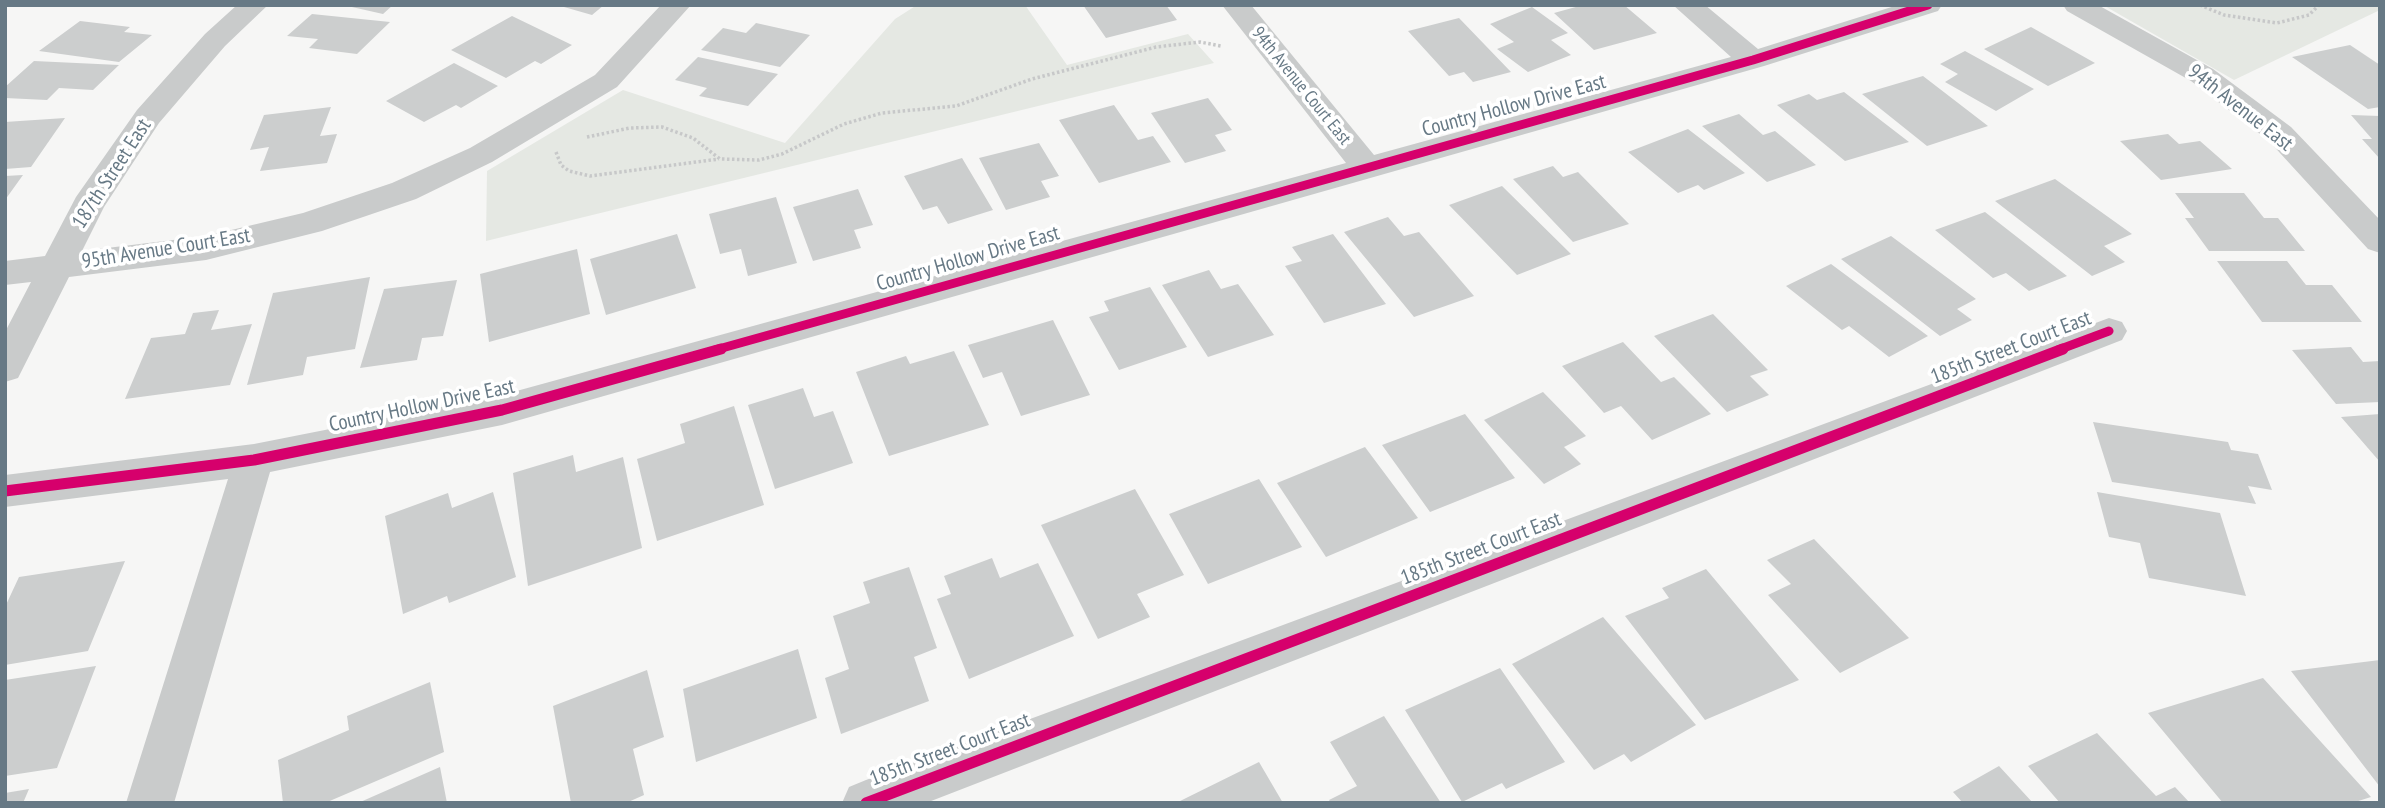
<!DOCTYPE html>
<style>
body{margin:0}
#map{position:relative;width:2385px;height:808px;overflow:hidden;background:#f6f6f5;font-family:"PT Sans Narrow",sans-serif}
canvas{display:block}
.frame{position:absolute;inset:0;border:7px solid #677985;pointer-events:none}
</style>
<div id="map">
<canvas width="2385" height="808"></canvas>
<div class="frame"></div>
</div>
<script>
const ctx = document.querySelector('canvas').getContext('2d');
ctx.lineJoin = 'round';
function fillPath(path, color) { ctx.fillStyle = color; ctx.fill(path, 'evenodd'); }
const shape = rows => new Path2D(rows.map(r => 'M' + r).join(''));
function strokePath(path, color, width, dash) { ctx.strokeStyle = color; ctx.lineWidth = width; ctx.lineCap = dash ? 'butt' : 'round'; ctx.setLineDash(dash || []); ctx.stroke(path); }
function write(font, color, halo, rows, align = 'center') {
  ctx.font = font + ' "PT Sans Narrow",sans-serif'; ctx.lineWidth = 7; ctx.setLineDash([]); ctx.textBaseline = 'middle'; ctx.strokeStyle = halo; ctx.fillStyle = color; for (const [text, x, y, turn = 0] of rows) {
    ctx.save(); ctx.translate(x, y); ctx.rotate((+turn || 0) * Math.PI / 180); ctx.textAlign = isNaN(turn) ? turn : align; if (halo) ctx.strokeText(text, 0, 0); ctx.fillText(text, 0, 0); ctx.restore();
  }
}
fillPath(shape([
 [917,5,1025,5,1067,65,1188,34,1214,63,486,241,487,171,623,90,785,143,895,19],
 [2103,5,2380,5,2380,10,2234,80]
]), '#e5e8e3');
fillPath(shape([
 [343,5,393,5,383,14],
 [557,5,604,5,592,15],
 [1083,5,1166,5,1177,20,1106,38],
 [1583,5,1624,5,1657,33,1594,50,1554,13],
 [1532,7,1568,33,1551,40,1571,55,1528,72,1497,49,1514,42,1490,24],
 [312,14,390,22,357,54,309,48,318,39,287,36],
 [512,16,572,45,541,64,535,61,506,78,451,50],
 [1459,18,1511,72,1473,82,1464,72,1449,76,1408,31],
 [80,21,130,27,124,32,152,35,119,62,39,51],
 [756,23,810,35,780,67,701,50,723,28,746,33],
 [2031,27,2095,63,2048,86,1984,49],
 [2350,45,2380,65,2380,107,2368,109,2292,57],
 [1965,51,2034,89,1996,111,1945,82,1958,74,1940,64],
 [698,57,778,74,748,106,699,96,707,88,675,80],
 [34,61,119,65,93,90,59,88,47,100,5,98,5,87],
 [454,63,498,86,461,108,456,105,424,122,386,101],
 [1923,76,1988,126,1927,146,1862,94],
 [1844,92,1909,142,1845,161,1777,105,1809,94,1817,100],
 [1208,98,1232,130,1215,135,1226,151,1185,163,1151,113],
 [1114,105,1138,140,1153,136,1171,162,1099,183,1059,120],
 [331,107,320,136,337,134,327,163,260,171,269,147,250,150,264,115],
 [1739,114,1763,135,1775,131,1816,165,1767,182,1702,126],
 [2351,115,2380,116,2380,159,2362,139,2372,139],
 [65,118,31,167,5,169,5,122],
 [1688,129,1745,173,1704,190,1698,185,1678,193,1628,152],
 [2168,134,2179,144,2200,141,2232,169,2161,180,2120,141],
 [1039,143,1059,176,1041,181,1050,197,1006,210,979,158],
 [962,158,993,210,948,224,937,206,923,210,904,176],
 [1553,166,1563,177,1578,172,1629,224,1573,242,1513,179],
 [23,175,5,200,5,176],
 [2055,179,2132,234,2104,246,2125,262,2092,276,1995,201],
 [1502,186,1571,254,1517,275,1449,205],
 [858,189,873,225,854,230,861,248,813,261,793,207],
 [2175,193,2244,193,2264,218,2278,218,2305,251,2209,251,2185,218,2194,218],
 [776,197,797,263,748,276,741,249,720,254,709,214],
 [1985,212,2067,276,2029,291,2006,273,1993,278,1935,230],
 [1388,217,1404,236,1419,232,1474,296,1414,317,1344,232],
 [677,234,696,288,606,315,590,259],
 [1333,234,1386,304,1324,323,1285,266,1302,261,1292,247],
 [1891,236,1976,299,1957,309,1972,320,1940,336,1841,259],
 [577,249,590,314,489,342,480,274],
 [2217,261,2287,261,2306,285,2332,285,2362,322,2262,322],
 [1831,264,1928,336,1889,357,1849,326,1842,330,1786,286],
 [1209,270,1221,289,1238,284,1274,335,1208,357,1162,285],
 [370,277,355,349,307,357,303,375,247,385,273,293],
 [457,280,443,336,422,338,417,360,360,368,384,289],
 [1150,287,1187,347,1119,370,1089,317,1109,311,1104,301],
 [219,310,211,330,252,324,230,385,125,399,151,338,185,334,193,313],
 [1713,314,1768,370,1750,376,1769,395,1727,412,1654,336],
 [1053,320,1090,395,1021,416,1002,372,983,378,968,345],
 [1623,342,1661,382,1674,377,1711,414,1652,440,1621,406,1604,413,1562,366],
 [2351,347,2363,362,2380,361,2380,402,2336,404,2292,350],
 [954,351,989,425,889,456,856,372,906,356,910,364],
 [803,388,814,417,833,411,853,463,775,489,748,405],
 [1543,392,1586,436,1564,447,1581,464,1544,484,1484,420],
 [734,406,764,505,657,541,637,459,685,443,680,424],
 [1465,414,1515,478,1430,512,1382,445],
 [2380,414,2380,462,2341,417],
 [2093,422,2228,442,2231,450,2258,454,2272,490,2248,486,2256,504,2112,482],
 [1365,447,1418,518,1326,557,1277,483],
 [573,455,576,472,623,457,642,548,528,586,513,473],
 [1259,479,1302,547,1208,584,1169,514],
 [1135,489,1184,575,1137,594,1150,617,1098,639,1041,525],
 [493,492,516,577,449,603,447,596,403,614,385,516,448,493,452,508],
 [2097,492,2220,513,2246,596,2149,578,2140,543,2109,537],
 [1814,539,1909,638,1840,673,1768,595,1791,584,1767,560],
 [992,558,1000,578,1038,563,1074,636,969,679,937,599,951,594,944,576],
 [125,561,88,651,5,665,5,607,19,577],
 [909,567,937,648,914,657,929,701,841,734,825,678,849,669,833,616,870,603,863,582],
 [1706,569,1799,680,1705,720,1625,616,1669,598,1662,588],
 [1603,617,1696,725,1631,762,1624,754,1594,770,1512,664],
 [798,649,817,718,696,762,683,689],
 [2380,660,2380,787,2291,671],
 [96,666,57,768,5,776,5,680],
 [1500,668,1565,762,1506,789,1502,783,1462,802,1405,710],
 [647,670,664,737,633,749,644,795,626,803,571,803,553,706],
 [2263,678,2371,797,2352,803,2223,803,2148,713],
 [430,682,444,752,325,803,283,803,278,760,349,730,347,716],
 [1384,716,1441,803,1331,803,1329,800,1357,786,1330,742],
 [2097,733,2156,796,2175,787,2190,803,2060,803,2028,766],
 [1259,762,1283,803,1176,803],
 [1999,766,2033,803,1963,803,1953,792],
 [440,767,447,803,358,803],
 [29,789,23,803,5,803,5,793]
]), '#cccece');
strokePath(shape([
 [2200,5,2224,15,2277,23,2309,15,2319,5],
 [587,137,630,128,662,127,693,138,720,159,759,160,782,154,844,124,882,113,956,106,1032,79,1156,47,1200,42,1221,46],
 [556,152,561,165,569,171,590,176,719,159]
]), '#c7c8c9', 3.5, [2.5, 2.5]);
fillPath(shape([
 [237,5,268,5,225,46,159,123,104,207,82,251,206,236,303,213,392,183,470,148,595,75,661,5,691,5,617,87,492,162,416,199,322,231,206,260,69,277,18,378,5,382,5,332,31,282,5,285,5,261,45,256,76,197,137,110,205,34,237,5],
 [1222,5,1251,5,1374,155,1731,57,1673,5,1705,5,1758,49,1898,5,1942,5,1938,11,1764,66,502,425,270,472,174,803,126,803,228,479,5,507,5,475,254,444,502,395,1346,163,1222,5],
 [2063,5,2098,5,2213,69,2291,127,2380,220,2380,253,2368,249,2269,141,2191,81,2067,11,2063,5],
 [2109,318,2122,322,2127,331,2122,340,926,803,842,803,849,787,866,780,2109,318]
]), '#c9cbcb');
strokePath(shape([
 [715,350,1753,60,1928,5],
 [2058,350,2109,331]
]), '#d6006c', 9);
strokePath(shape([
 [5,491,254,460,502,410,721,349],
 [866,803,2063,349]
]), '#d6006c', 11);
write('18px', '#677985', '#fff', [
 ["94th Avenue Court East",1301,86,51]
]);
write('21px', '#677985', '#fff', [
 ["Country Hollow Drive East",1514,106,-15],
 ["94th Avenue East",2240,108,38],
 ["187th Street East",112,174,-57],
 ["95th Avenue Court East",166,249,-9],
 ["Country Hollow Drive East",968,259,-16],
 ["185th Street Court East",2011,348,-21],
 ["Country Hollow Drive East",422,406,-12],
 ["185th Street Court East",1481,549,-21],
 ["185th Street Court East",950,750,-21]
]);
</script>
